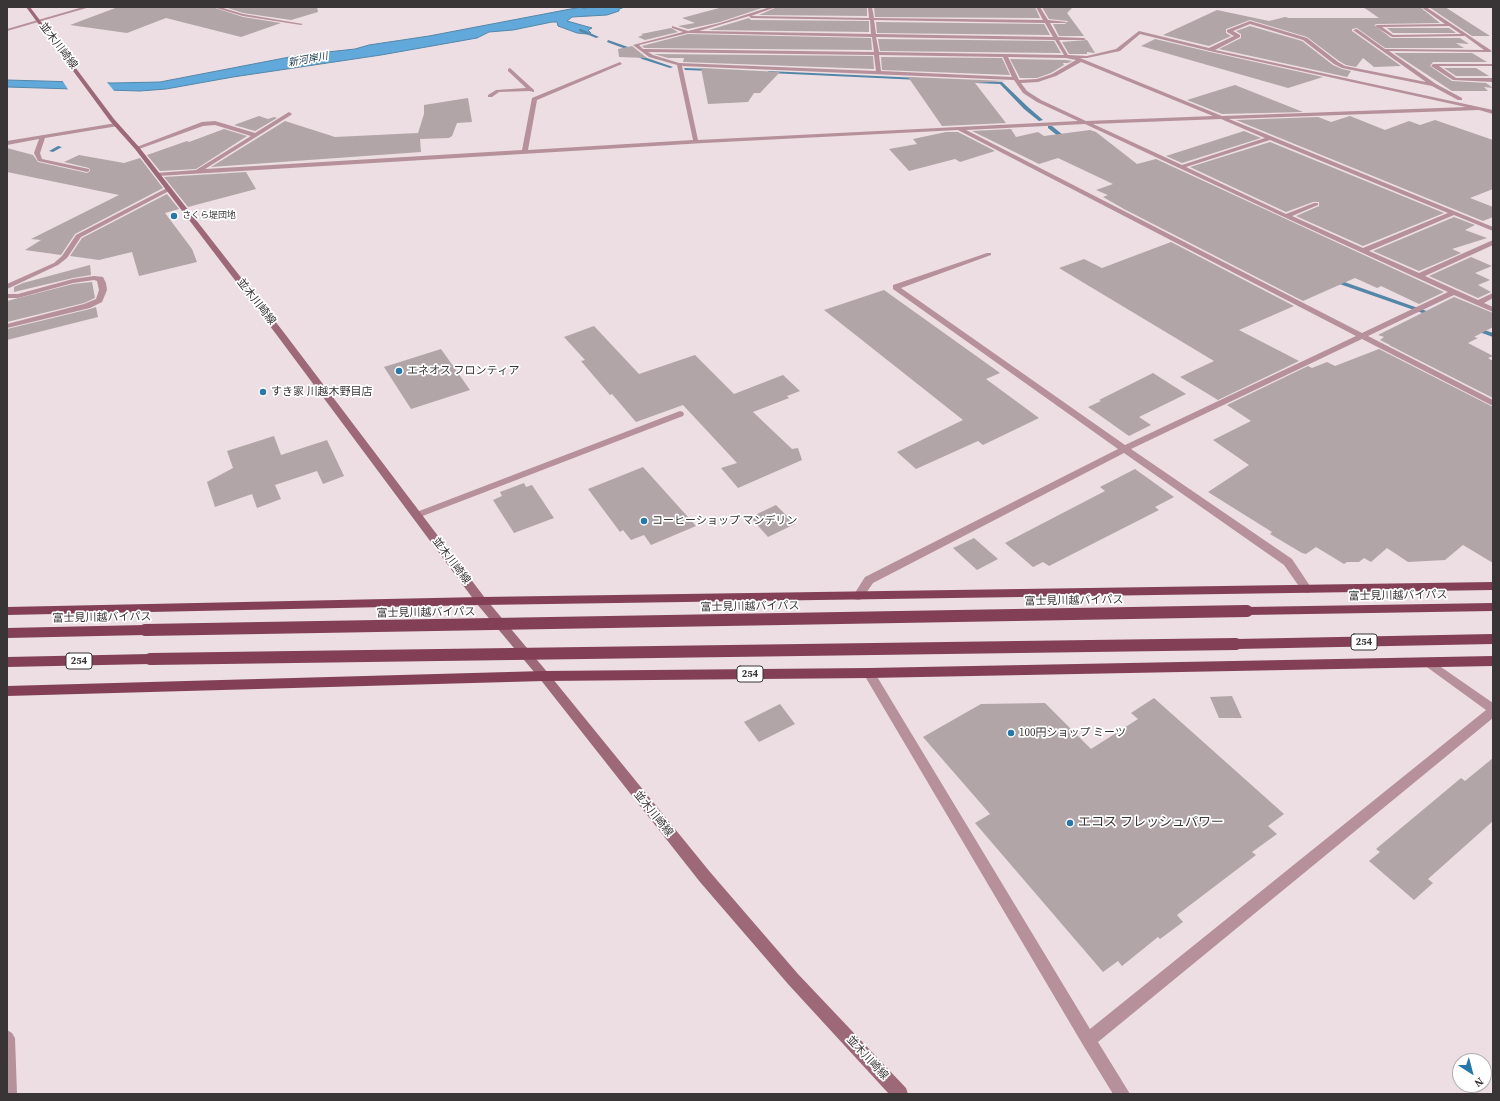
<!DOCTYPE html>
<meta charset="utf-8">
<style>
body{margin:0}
#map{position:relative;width:1500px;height:1101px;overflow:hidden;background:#ecdee2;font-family:"Source Serif 4",serif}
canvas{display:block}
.frame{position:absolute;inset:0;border:8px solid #393435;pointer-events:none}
.north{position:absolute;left:1452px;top:1053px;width:40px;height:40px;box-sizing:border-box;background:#fff;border:1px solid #b0aeae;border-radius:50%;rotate:144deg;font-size:11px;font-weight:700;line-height:16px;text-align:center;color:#393435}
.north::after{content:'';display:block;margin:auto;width:14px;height:18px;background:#2678a9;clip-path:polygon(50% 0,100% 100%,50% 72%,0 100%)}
</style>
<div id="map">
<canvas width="1500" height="1101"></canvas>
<div class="frame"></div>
<div class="north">N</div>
</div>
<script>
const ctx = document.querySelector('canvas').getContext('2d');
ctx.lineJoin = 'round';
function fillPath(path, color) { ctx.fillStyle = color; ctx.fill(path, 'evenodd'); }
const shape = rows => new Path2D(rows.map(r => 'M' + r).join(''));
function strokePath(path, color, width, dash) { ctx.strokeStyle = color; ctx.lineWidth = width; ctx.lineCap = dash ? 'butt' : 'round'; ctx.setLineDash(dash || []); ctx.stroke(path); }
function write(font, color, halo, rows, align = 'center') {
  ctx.font = font + ' "Source Serif 4","Noto Sans JP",serif'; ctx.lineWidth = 3.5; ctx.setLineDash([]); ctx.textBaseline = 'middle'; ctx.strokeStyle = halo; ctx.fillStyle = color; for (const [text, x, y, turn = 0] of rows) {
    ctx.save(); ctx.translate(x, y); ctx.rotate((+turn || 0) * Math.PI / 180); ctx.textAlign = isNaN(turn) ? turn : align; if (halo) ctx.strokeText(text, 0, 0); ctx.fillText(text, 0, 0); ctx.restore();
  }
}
const water = shape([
 [581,7,585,9,588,7,625,7,619,9,619,11,607,15,572,17,567,21,592,28,588,30,591,33,587,34,577,33,558,26,557,22,552,22,513,30,489,32,477,38,381,55,233,77,166,89,140,91,7,87,7,80,113,83,160,82,300,55,355,49,369,45,429,36,581,7]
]);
fillPath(water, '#60a9da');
strokePath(water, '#5486a8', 1);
fillPath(shape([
 [62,80,106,81,115,92,69,91]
]), '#ecdee2');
fillPath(shape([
 [579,29,581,29,599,37,596,38,579,31,579,29],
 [608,40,628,47,644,57,673,67,670,68,642,59,626,49,607,42,608,40],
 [684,68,712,69,714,70,712,71,685,70,684,68],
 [768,71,920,78,922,79,920,80,769,73,768,71],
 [977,81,1002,82,1028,107,1043,120,1039,121,1024,109,1000,84,976,83,977,81],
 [1048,126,1052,126,1068,139,1068,141,1064,141,1048,128,1048,126],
 [58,146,62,147,53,152,49,151,58,146],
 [1333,278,1435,314,1436,315,1433,317,1431,316,1331,281,1330,280,1333,278],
 [1473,326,1493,333,1493,337,1471,329,1470,328,1473,326]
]), '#5486a8');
fillPath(shape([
 [118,7,212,7,243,17,281,23,241,37,166,18,127,33,70,25],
 [225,7,317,7,318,12,291,20,243,13],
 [723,7,765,7,720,22,688,29,678,26,695,23,682,18],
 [777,7,867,7,867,16,759,15],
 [874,7,1035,7,1040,18,875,17],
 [1042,7,1072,8,1067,13,1084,36,1059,36,1053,24,1065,24,1068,21,1049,19],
 [1363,7,1420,7,1440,23,1377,24,1374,25,1391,38,1460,38,1469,44,1456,43,1464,48,1385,48,1357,28,1352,29,1352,31,1401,66,1374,67,1363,58,1356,67,1346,65,1339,61,1307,37,1250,20,1226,29,1226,33,1231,36,1209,46,1163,35,1217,10,1269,21,1285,17,1289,18,1379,18],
 [1429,7,1445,7,1490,36,1472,36],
 [749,18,751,20,869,21,869,32,709,30],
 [876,22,1044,24,1050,35,877,33],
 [1250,26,1302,41,1333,65,1342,69,1351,71,1347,77,1219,49,1241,38,1241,34,1236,31],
 [671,28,678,32,645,40,638,37,643,35,641,34],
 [1387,28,1449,28,1456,33,1393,33],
 [688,34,871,38,872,50,644,48,642,46],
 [878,39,1054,41,1061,53,880,51],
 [1155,39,1210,52,1323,77,1288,88,1141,46],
 [1087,40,1095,53,1087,52,1087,54,1069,54,1062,42],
 [632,46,647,58,619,57,618,49],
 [1394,53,1472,53,1487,62,1433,62,1430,66,1452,81,1486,83,1493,88,1484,87,1488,91,1452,91],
 [654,54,873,56,874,69,683,62,684,58,668,58],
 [881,57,1002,58,1010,75,882,70],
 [1010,59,1066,60,1072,61,1068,63,1063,63,1064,65,1051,73,1037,78,1020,78],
 [701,68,780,72,760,93,754,93,748,102,708,104],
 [1444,68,1476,68,1489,76,1456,76],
 [908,77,1006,81,975,83,1006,123,942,126],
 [1235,85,1303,112,1222,114,1187,100],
 [468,98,472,122,457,123,452,136,449,138,420,139,421,152,211,167,285,121,335,137,418,133,424,114,424,105],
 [259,116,268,119,274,117,277,118,255,131,234,125],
 [1350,116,1385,130,1409,121,1420,125,1435,120,1493,140,1493,189,1470,198,1493,207,1493,217,1483,221,1236,120,1318,117,1331,122],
 [224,129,247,136,196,169,160,171,147,155,187,141,189,142],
 [1011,129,1016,137,1038,132,1044,136,1090,130,1096,132,1137,164,1156,159,1444,292,1419,304,1381,286,1377,288,1355,278,1303,301,1124,209,1103,197,1108,195,1096,190,1113,184,1058,158,1039,164,972,131],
 [1244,131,1261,138,1182,163,1166,156],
 [958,132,995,151,960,162,955,159,909,171,889,149,917,144,913,139,946,132],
 [1270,142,1444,213,1363,246,1296,216,1319,206,1319,202,1313,202,1286,212,1190,167],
 [7,148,33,155,38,162,87,173,90,171,89,168,64,162,79,155,124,163,140,158,163,188,75,234,61,255,25,250,41,240,31,239,119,195,7,172],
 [246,172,256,189,188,207,164,177],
 [167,194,179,209,165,213,192,249,197,262,139,276,132,252,99,260,70,256,82,238],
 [1454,217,1475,225,1465,230,1487,238,1452,249,1461,253,1419,271,1373,251],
 [1171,242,1294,306,1239,330,1299,361,1218,400,1180,377,1214,361,1059,268,1084,259,1102,268],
 [1471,257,1492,266,1475,273,1490,280,1478,285,1491,292,1478,298,1429,276],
 [90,265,91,275,73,278,14,292,14,287,23,283],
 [92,282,95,298,84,303,7,322,7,301,73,284],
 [884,290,1000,373,986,379,1039,418,983,445,978,441,916,469,897,452,963,420,824,310],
 [1454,297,1493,313,1493,327,1474,337,1478,338,1468,343,1493,356,1488,358,1493,361,1493,398,1389,345,1390,345,1380,340,1384,337,1378,335],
 [96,307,98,317,7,340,7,329,90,309],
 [594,326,639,374,695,355,734,394,783,375,800,391,787,396,789,398,753,412,792,449,798,448,802,460,738,488,721,468,737,463,683,405,636,422,612,394,610,395,581,361,585,360,564,337],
 [441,349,470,390,411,409,384,367],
 [1379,349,1493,407,1493,563,1463,545,1445,560,1408,562,1387,548,1371,562,1364,558,1359,562,1347,562,1344,564,1316,547,1306,554,1302,553,1270,534,1272,532,1208,492,1249,465,1213,440,1251,421,1227,405,1308,366,1312,368,1327,362,1335,366],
 [1153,373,1186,394,1139,417,1151,425,1129,436,1088,407,1101,401,1099,400],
 [274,436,281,455,327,440,344,476,323,484,317,471,275,485,281,499,257,508,252,494,215,507,207,482,233,468,227,451],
 [643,467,696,526,651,545,644,535,631,540,623,530,620,532,588,489],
 [1135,469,1174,497,1155,507,1159,510,1049,566,1043,562,1033,567,1005,543,1105,491,1100,487],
 [524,483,526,487,532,485,554,518,514,533,493,500,502,496,500,492],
 [776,505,795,524,768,537,752,519,756,517,755,515],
 [974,538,998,559,977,570,953,548],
 [1232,696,1242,718,1219,718,1210,697],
 [1154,698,1284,814,1268,826,1277,834,1252,852,1256,855,1177,915,1183,922,1160,939,1158,937,1122,966,1118,961,1103,972,975,823,990,814,923,737,981,704,1045,703,1091,749,1138,719,1131,713],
 [780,704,795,724,759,742,744,722],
 [1493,758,1493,821,1428,879,1433,883,1414,900,1369,861,1380,852,1376,849,1461,778,1465,781]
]), '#b1a5a8');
fillPath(shape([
 [83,7,90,7,7,31,7,29,83,7],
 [213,7,220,7,243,14,303,24,301,25,243,16,213,7],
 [770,7,776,7,751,16,869,18,868,7,872,7,874,18,1043,20,1036,7,1040,7,1048,20,1067,22,1065,23,1050,23,1058,37,1084,38,1086,39,1084,40,1059,40,1068,55,1087,56,1116,49,1139,31,1209,48,1234,36,1227,32,1227,30,1250,21,1307,38,1338,62,1345,66,1426,82,1353,30,1357,29,1385,49,1484,50,1465,36,1392,37,1375,26,1377,25,1445,24,1421,7,1426,7,1492,51,1490,52,1389,51,1436,84,1462,98,1462,100,1458,100,1432,86,1342,68,1334,64,1303,40,1250,24,1233,31,1240,35,1240,37,1215,50,1493,110,1493,114,1479,110,1229,119,1493,227,1493,231,1454,215,1369,251,1419,273,1493,240,1493,245,1425,276,1478,300,1493,293,1493,298,1484,303,1493,307,1493,312,1454,295,1368,336,1493,400,1493,406,1362,339,1131,449,1292,559,1312,589,1311,592,1307,593,1303,592,1284,565,1124,453,873,583,862,599,858,600,854,599,853,596,865,577,1118,449,893,289,893,285,987,253,991,253,991,255,901,288,1125,445,1356,336,958,130,704,143,158,176,155,174,156,173,196,170,251,136,215,125,203,126,139,149,134,148,202,122,215,121,255,133,289,112,292,114,291,115,205,169,522,150,532,98,620,62,622,64,537,100,528,150,693,140,677,65,649,57,633,45,683,32,672,28,672,26,688,31,720,23,770,7],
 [749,16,751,18,870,20,871,34,699,31,749,16],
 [874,20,1045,23,1053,37,876,34,874,20],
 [1449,26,1461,34,1393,35,1382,27,1449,26],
 [688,33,872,37,874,52,643,49,639,45,688,33],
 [1140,34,1210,51,1466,107,1222,116,1080,58,1087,58,1120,51,1140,34],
 [876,37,1055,40,1064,55,879,52,876,37],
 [648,52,874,55,876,71,679,63,653,55,648,52],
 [879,55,1003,57,1012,77,881,71,879,55],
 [1008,57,1066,58,1076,60,1052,74,1037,79,1019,80,1008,57],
 [1081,62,1213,116,1086,121,1041,100,1027,91,1021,83,1038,82,1056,76,1081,62],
 [682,66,1014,80,1023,93,1037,102,1078,121,698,140,682,66],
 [1221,119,1265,138,1182,165,1093,124,1221,119],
 [1085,124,1284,217,1448,292,1362,333,966,130,1085,124],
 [1270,140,1448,213,1363,248,1292,216,1318,205,1318,203,1314,203,1286,214,1186,167,1270,140],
 [1433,64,1493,64,1493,66,1439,66,1456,78,1493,78,1493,82,1453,80,1431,66,1433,64],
 [510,68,534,90,534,92,529,91,499,92,492,97,488,97,488,95,496,90,526,88,508,71,508,69,510,68],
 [116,123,119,125,118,126,45,138,40,153,42,159,89,169,89,171,87,172,38,161,34,153,39,139,7,145,7,141,116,123],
 [169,187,172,189,171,190,81,237,67,258,58,265,7,289,7,284,54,263,62,256,76,235,169,187],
 [94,276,103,277,106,283,107,290,102,302,90,308,7,328,7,324,84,304,96,299,99,290,97,281,94,280,73,283,18,298,7,298,7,294,18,294,73,279,94,276],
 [680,411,683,412,684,414,683,416,420,517,414,517,412,515,414,513,680,411],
 [1428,658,1493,703,1493,718,1098,1042,1130,1094,1113,1094,1083,1045,863,673,865,670,869,668,873,670,1090,1029,1486,710,1424,665,1422,662,1424,659,1428,658],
 [7,1030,12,1033,15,1038,17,1094,7,1094,7,1030]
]), '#b6919b');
fillPath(shape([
 [26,7,30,7,114,119,139,147,282,330,485,598,548,673,710,872,798,974,906,1088,908,1094,889,1094,788,984,700,882,540,679,477,604,276,334,135,149,110,121,26,7]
]), '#9d6978');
fillPath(shape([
 [1493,582,1493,590,481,605,7,615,7,607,481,597,1493,582],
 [1493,603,1493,611,1247,615,1243,614,1241,611,1243,608,1247,607,1493,603],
 [145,625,149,627,151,630,149,633,145,635,7,638,7,628,145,625],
 [1493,634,1493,644,1236,649,1232,647,1230,644,1232,641,1236,639,1493,634],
 [150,654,154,656,156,659,154,662,150,664,7,667,7,657,150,654],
 [1493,656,1493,666,869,678,544,681,7,696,7,686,544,671,869,668,1493,656]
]), '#823f56');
strokePath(shape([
 [145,630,1247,611],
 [150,659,1236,644]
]), '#823f56', 12);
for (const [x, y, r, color] of [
 [174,216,4,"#2678a9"],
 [399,371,4,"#2678a9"],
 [263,392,4,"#2678a9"],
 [644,521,4,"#2678a9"],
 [1011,733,4,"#2678a9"],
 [1070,823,4,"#2678a9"]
]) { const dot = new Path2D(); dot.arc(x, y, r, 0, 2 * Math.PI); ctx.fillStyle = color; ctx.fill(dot); strokePath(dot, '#fff', 1.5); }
write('9px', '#393435', '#fff', [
 ["さくら堤団地",182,216]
], 'left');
write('italic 10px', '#113146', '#fff', [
 ["新河岸川",308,60,-10]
]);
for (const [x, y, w] of [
 [1364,642,26],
 [79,661,26],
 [750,674,26]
]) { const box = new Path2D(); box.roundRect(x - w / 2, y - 8, w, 16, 3); ctx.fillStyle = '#fff'; ctx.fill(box); strokePath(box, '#393435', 1); }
write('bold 10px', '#393435', null, [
 ["254",1364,642],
 ["254",79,661],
 ["254",750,674]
]);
write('11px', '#393435', '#fff', [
 ["並木川崎線",58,46,53],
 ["並木川崎線",256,302,52],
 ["並木川崎線",451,561,53],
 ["富士見川越バイパス",1398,596,-1],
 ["富士見川越バイパス",1074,601,-1],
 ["富士見川越バイパス",750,607,-1],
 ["富士見川越バイパス",426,613,-1],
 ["富士見川越バイパス",102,618,-1],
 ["並木川崎線",653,814,51],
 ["並木川崎線",867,1058,47]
]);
write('11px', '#393435', '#fff', [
 ["エネオス フロンティア",407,371],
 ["すき家 川越木野目店",271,392],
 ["コーヒーショップ マンデリン",652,521],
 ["100円ショップ ミーツ",1019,733]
], 'left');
write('13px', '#393435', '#fff', [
 ["エコス フレッシュパワー",1078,823]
], 'left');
</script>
